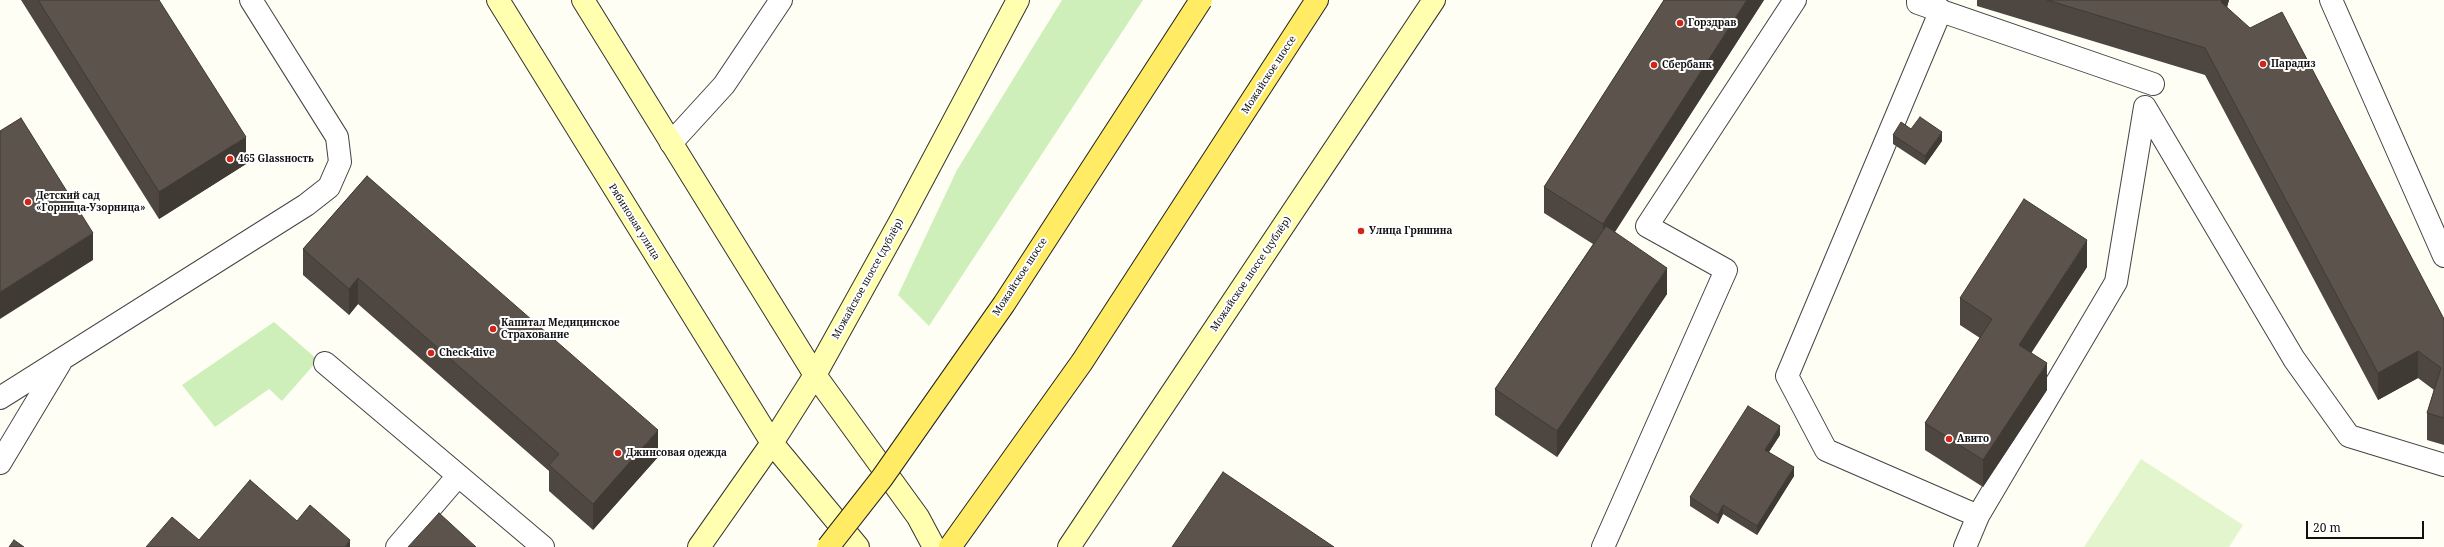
<!DOCTYPE html>
<meta charset="utf-8">
<style>
body{margin:0}
#map{position:relative;width:2444px;height:547px;overflow:hidden;background:#fffef4;font-family:"Noto Serif",serif}
canvas{display:block}
.scale{position:absolute;left:2306px;top:521px;width:118px;height:18px;box-sizing:border-box;border:2px solid #111;border-top:0;padding-left:5px;font-size:12px;line-height:14px;white-space:nowrap;color:#111;-webkit-text-stroke:3px #fff;paint-order:stroke}
</style>
<div id="map">
<canvas width="2444" height="547"></canvas>
<div class="scale">20 m</div>
</div>
<script>
const ctx = document.querySelector('canvas').getContext('2d');
ctx.lineJoin = 'round';
function fillPath(path, color) { ctx.fillStyle = color; ctx.fill(path, 'evenodd'); }
const shape = rows => new Path2D(rows.map(r => 'M' + r).join(''));
function strokePath(path, color, width, dash) { ctx.strokeStyle = color; ctx.lineWidth = width; ctx.lineCap = dash ? 'butt' : 'round'; ctx.setLineDash(dash || []); ctx.stroke(path); }
function write(font, color, halo, rows, align = 'center') {
  ctx.font = font + ' "Noto Serif",serif'; ctx.lineWidth = 4; ctx.setLineDash([]); ctx.textBaseline = 'middle'; ctx.strokeStyle = halo; ctx.fillStyle = color; for (const [text, x, y, turn = 0] of rows) {
    ctx.save(); ctx.translate(x, y); ctx.rotate((+turn || 0) * Math.PI / 180); ctx.textAlign = isNaN(turn) ? turn : align; if (halo) ctx.strokeText(text, 0, 0); ctx.fillText(text, 0, 0); ctx.restore();
  }
}
fillPath(shape([
 [1062,0,1143,0,929,326,898,295,957,170],
 [274,322,318,360,282,401,269,389,215,427,182,385]
]), '#ceefb9');
fillPath(shape([
 [2141,459,2243,525,2229,547,2084,547]
]), '#e2f5cc');
const lane = shape([
 [1918,0,1918,3,2153,84],
 [2331,0,2444,256],
 [1941,10,1787,376,1826,450,1978,516,2116,282,2145,107],
 [2145,107,2294,359,2349,436,2444,465],
 [671,143,724,85,781,0],
 [325,363,543,547],
 [0,398,306,205,329,187,340,162,337,137,251,0],
 [0,463,60,363],
 [397,547,457,477],
 [1603,547,1726,270,1647,226,1795,0],
 [1965,547,1978,516]
]);
const secondary = shape([
 [498,0,772,443,858,547],
 [583,0,815,375,918,517,934,547],
 [699,547,772,443,815,375,902,218,1018,0],
 [1069,547,1434,0]
]);
const primary = shape([
 [950,547,1082,362,1317,0]
]);
strokePath(lane, '#444', 24);
strokePath(secondary, '#333', 24);
strokePath(primary, '#222', 24);
strokePath(lane, '#fff', 22);
strokePath(secondary, '#ffffaf', 22);
strokePath(primary, '#ffeb64', 22);
const primaryBridge = shape([
 [828,547,882,478,1004,304,1201,0]
]);
strokePath(primaryBridge, '#222', 24, []);
strokePath(primaryBridge, '#ffeb64', 22);
fillPath(shape([
 [21,0,159,0,246,164,159,219],
 [1664,0,1764,0,1615,232,1667,294,1557,457,1495,415,1495,389,1593,244,1544,213,1544,187],
 [1977,0,2229,0,2227,7,2444,319,2444,445,2427,440,2427,413,2434,390,2418,378,2378,400,2205,75,1977,6],
 [1893,135,1942,141,1925,165,1893,144],
 [367,176,658,457,593,530,549,491,549,471,358,304,349,315,303,275,303,249],
 [2087,267,2031,353,2047,390,1983,487,1925,450,1925,423,1980,338,1960,325,1960,298],
 [1780,435,1769,452,1794,476,1757,535,1723,514,1718,524,1690,506,1690,497]
]), '#4e4741');
fillPath(shape([
 [1747,0,1764,0,1603,250,1603,224],
 [2222,0,2229,0,2221,29,2221,2],
 [1942,132,1942,141,1925,165,1925,156],
 [246,137,246,164,159,219,159,192],
 [93,233,93,260,0,319,0,292],
 [2087,240,2087,267,2019,372,2019,345],
 [1667,268,1667,294,1557,457,1557,431],
 [358,278,358,304,349,315,349,289],
 [2418,351,2418,378,2378,400,2378,373],
 [2047,363,2047,390,1983,487,1983,460],
 [1780,426,1780,435,1765,458,1765,450],
 [658,430,658,457,593,530,593,504],
 [1794,467,1794,476,1757,535,1757,526],
 [1723,505,1723,514,1718,524,1718,515],
 [350,540,350,547,345,547]
]), '#403a35');
const building = shape([
 [38,0,159,0,246,137,159,192,38,0],
 [1664,0,1747,0,1603,224,1544,187,1664,0],
 [2047,0,2222,0,2221,2,2250,28,2282,12,2444,319,2444,418,2427,413,2441,368,2418,351,2378,373,2205,48,2047,0],
 [1920,117,1942,132,1925,156,1893,135,1901,122,1911,129,1920,117],
 [21,118,93,233,0,292,0,131,21,118],
 [367,176,658,430,593,504,549,465,559,454,358,278,349,289,303,249,367,176],
 [2024,199,2087,240,2019,345,2047,363,1983,460,1925,423,1992,319,1960,298,2024,199],
 [1606,226,1667,268,1557,431,1495,389,1606,226],
 [1748,406,1780,426,1765,450,1794,467,1757,526,1723,505,1718,515,1690,497,1748,406],
 [1223,472,1334,547,1172,547,1223,472],
 [250,480,297,521,310,505,350,540,345,547,146,547,172,517,199,540,250,480],
 [439,513,476,547,408,547,439,513],
 [14,540,24,547,9,547,14,540]
]);
fillPath(building, '#5b534c');
strokePath(building, '#403a35', 1);
for (const [x, y, r, color] of [
 [1680,23,4,"#d02619"],
 [2263,64,4,"#d02619"],
 [1654,65,4,"#d02619"],
 [230,159,4,"#d02619"],
 [28,202,4,"#d02619"],
 [1361,231,4,"#d02619"],
 [493,329,4,"#d02619"],
 [431,353,4,"#d02619"],
 [1949,439,4,"#d02619"],
 [618,453,4,"#d02619"]
]) { const dot = new Path2D(); dot.arc(x, y, r, 0, 2 * Math.PI); ctx.fillStyle = color; ctx.fill(dot); strokePath(dot, '#fff', 1.5); }
write('bold 10px', '#111', '#fff', [
 ["Горздрав",1688,23],
 ["Парадиз",2271,64],
 ["Сбербанк",1662,65],
 ["465 Glassность",238,159],
 ["Детский сад",36,196],
 ["«Горница-Узорница»",36,208],
 ["Улица Гришина",1369,231],
 ["Капитал Медицинское",501,323],
 ["Страхование",501,335],
 ["Check-dive",439,353],
 ["Авито",1957,439],
 ["Джинсовая одежда",626,453]
], 'left');
write('10px', '#111', '#fff', [
 ["Можайское шоссе",1269,75,-57],
 ["Рябиновая улица",634,222,58],
 ["Можайское шоссе (дублёр)",1251,274,-56],
 ["Можайское шоссе",1020,277,-57],
 ["Можайское шоссе (дублёр)",868,279,-61]
]);
</script>
